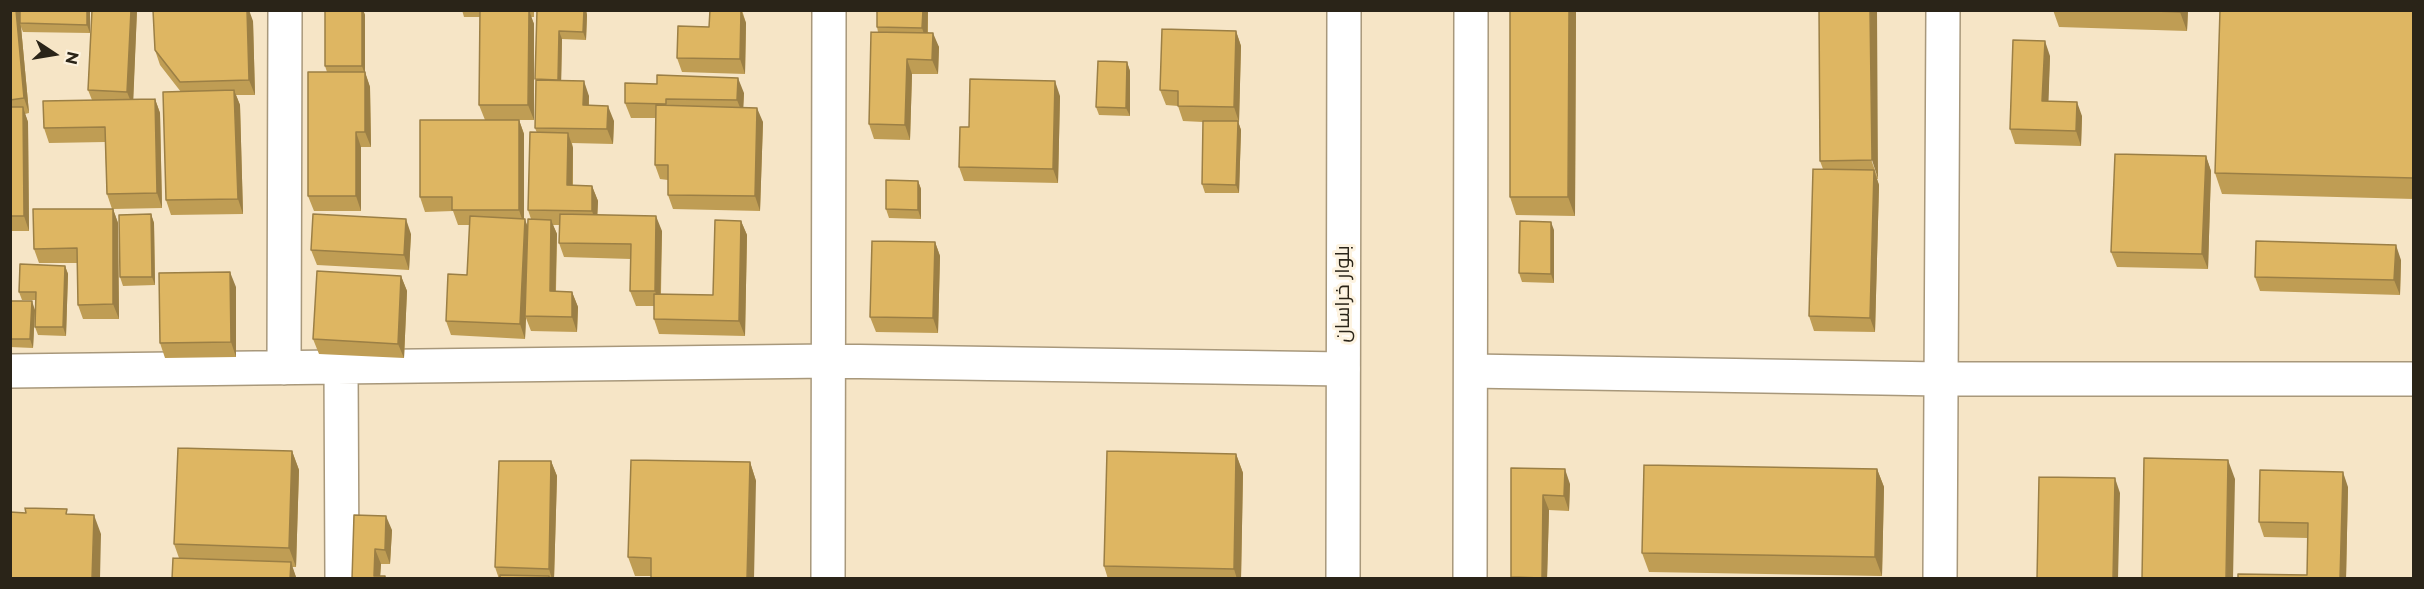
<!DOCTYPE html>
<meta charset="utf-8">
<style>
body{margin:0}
#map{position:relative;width:2424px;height:589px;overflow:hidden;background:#f6e5c6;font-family:Montserrat,sans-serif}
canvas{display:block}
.frame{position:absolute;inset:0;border:12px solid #2a2418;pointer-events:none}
.north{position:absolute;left:24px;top:24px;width:60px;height:60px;-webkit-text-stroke:4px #fdf3e0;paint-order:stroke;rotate:102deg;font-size:16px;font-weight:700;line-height:24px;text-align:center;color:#2a2418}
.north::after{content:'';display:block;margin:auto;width:21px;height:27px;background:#2a2418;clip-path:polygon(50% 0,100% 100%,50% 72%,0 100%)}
</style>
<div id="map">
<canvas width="2424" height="589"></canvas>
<div class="frame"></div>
<div class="north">N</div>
</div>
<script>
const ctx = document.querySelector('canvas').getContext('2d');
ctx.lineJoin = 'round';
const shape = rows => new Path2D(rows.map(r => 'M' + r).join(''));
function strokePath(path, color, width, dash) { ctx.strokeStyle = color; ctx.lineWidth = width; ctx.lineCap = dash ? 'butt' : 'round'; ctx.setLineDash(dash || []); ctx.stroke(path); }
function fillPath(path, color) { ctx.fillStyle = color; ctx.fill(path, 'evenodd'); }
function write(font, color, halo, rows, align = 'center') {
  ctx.font = font + ' Montserrat,Cairo,sans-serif'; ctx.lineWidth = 6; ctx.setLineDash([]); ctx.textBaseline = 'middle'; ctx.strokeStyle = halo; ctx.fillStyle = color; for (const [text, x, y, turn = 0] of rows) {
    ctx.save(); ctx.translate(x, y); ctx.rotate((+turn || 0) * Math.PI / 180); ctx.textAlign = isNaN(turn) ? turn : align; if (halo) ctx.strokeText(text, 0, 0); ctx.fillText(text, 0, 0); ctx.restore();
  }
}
const street = shape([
 [341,367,342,578],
 [284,368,285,10],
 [10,371,828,361,1343,369],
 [1471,371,1940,379,2414,379],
 [828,578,829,10],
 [1940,578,1943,10]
]);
const secondary = shape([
 [1343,578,1344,10],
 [1470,578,1471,10]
]);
strokePath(street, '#a8987b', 36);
strokePath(secondary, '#a8987b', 36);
strokePath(street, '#fff', 33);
strokePath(secondary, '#fff', 33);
fillPath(shape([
 [10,10,20,15,20,10,90,10,90,33,23,32,21,27,29,113,25,114,28,122,29,231,10,231],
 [92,10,137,10,133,99,155,99,160,113,162,208,113,209,118,223,119,319,83,319,78,305,77,263,39,263,34,249,112,209,107,194,105,142,49,143,44,128,92,100,88,90],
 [325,10,363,10,365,15,365,72,370,87,371,147,361,147,361,211,314,211,308,196,327,72,325,66],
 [462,10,534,10,534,17,531,17,534,24,534,120,519,120,524,134,524,219,528,227,531,219,528,210,537,133,535,128,537,10,586,10,587,15,586,40,562,39,561,81,589,96,589,106,614,121,613,144,572,143,573,148,573,185,592,186,598,201,597,215,662,231,661,294,713,295,741,221,747,235,745,336,659,334,654,319,654,306,636,306,630,291,631,259,564,257,559,243,559,225,553,225,557,234,556,291,572,292,578,307,577,332,531,331,526,318,525,339,451,335,446,321,467,275,470,225,458,225,453,211,425,212,420,197,485,120,479,105,480,17,464,17],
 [710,10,742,10,746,23,745,74,682,72,677,58,709,27],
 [928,10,928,32,939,47,938,74,912,74,910,140,874,139,869,124,878,32,877,27],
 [1510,10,1576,10,1575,216,1516,215,1510,197],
 [1819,10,1878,179,1877,179,1879,185,1875,332,1814,331,1809,316,1823,169,1820,161],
 [2053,10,2188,10,2187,31,2059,27],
 [2414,10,2414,199,2222,194,2215,173],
 [253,21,255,95,236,95,240,105,243,214,171,215,166,200,181,92,160,65,155,50],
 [1236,31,1241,46,1239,122,1238,122,1241,130,1239,193,1205,193,1202,184,1203,122,1183,121,1178,106,1166,105,1160,90],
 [2050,56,2048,101,2082,116,2081,146,2015,144,2010,129],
 [1127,62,1130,71,1130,116,1099,115,1096,107],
 [625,83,744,93,743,107,763,122,760,211,673,209,668,195,668,180,660,179,655,165,656,118,631,118,625,103],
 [1060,96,1058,183,964,181,959,167,969,127],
 [2206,156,2211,171,2208,269,2117,267,2111,252],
 [918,181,921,189,921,219,889,218,886,209],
 [151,214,154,223,155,285,123,286,120,277],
 [1554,230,1554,283,1522,282,1519,273],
 [411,234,409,270,317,265,311,250],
 [935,242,940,256,938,333,876,332,870,317],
 [2401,260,2400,295,2260,291,2255,277],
 [65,266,68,274,66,336,38,335,35,327,36,300,22,300,19,292],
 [401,276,407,291,404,358,319,354,313,339],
 [236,287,236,357,165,358,160,343],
 [10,301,35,310,33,348,10,347],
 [292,451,299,470,296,567,292,567,296,577,179,558,174,544],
 [1236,454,1243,473,1241,579,1108,579,1104,566],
 [551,461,557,476,554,579,499,579,495,567],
 [750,462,756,481,651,576,635,576,628,557],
 [1511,468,1570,484,1569,511,1549,510,1547,579,1511,579],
 [1877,469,1884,487,1882,576,1649,572,1642,553],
 [2348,487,2346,579,2238,579,2307,575,2308,538,2264,537,2259,522],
 [354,515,392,530,390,564,381,564,380,576,352,579]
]), '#bf9d54');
fillPath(shape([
 [16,10,20,10,21,23,20,23,21,27,29,113,24,98],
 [87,10,90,10,90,33,87,25],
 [131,10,137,10,133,107,127,92],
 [247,10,249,10,253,21,255,95,249,80],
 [362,10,363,10,365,15,365,75,362,66],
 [529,10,534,24,534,120,528,105],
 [584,10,586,10,587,15,586,40,583,32],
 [741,10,746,23,745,74,740,59],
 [923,10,928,10,927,43,922,28],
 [1569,10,1576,10,1575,216,1568,197],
 [1870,10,1877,10,1878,179,1872,160],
 [2180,10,2188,10,2187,31,2180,12],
 [559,31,562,39,561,88,558,80],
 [1236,31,1241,46,1239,122,1234,107],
 [933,33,939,47,938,74,932,60],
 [2045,41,2050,56,2048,116,2042,101],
 [907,59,912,74,910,140,905,125],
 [1127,62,1130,71,1130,116,1126,108],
 [365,72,370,87,371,147,365,132],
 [738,78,744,93,743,115,737,100],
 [584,81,589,96,588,120,583,105],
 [1055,81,1060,96,1058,183,1053,169],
 [234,90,240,105,243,214,238,199],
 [155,99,160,113,162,208,157,193],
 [2077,102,2082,116,2081,146,2076,131],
 [608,106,614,121,613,144,607,129],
 [23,107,28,122,29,231,24,216],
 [757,108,763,122,760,211,755,196],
 [519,120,524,134,524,225,519,210],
 [1238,121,1241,130,1239,193,1236,185],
 [356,132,361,147,361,211,356,196],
 [568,133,573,148,572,200,567,185],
 [2206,156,2211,171,2208,269,2202,254],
 [1874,170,1879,185,1875,332,1870,318],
 [918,181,921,189,921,219,918,210],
 [592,186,598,201,597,226,592,211],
 [113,209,118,223,119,319,113,304],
 [151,214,154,223,155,285,152,277],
 [656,216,662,231,660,306,655,291],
 [406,219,411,234,409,270,404,255],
 [525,219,530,234,525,316,526,318,525,339,520,324],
 [551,220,557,234,555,306,550,291],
 [741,221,747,235,745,336,739,321],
 [1551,222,1554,230,1554,283,1551,274],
 [935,242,940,256,938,333,933,318],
 [2396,245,2401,260,2400,295,2394,280],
 [65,266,68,274,66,336,63,327],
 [230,272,236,287,236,357,231,342],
 [401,276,407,291,404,358,398,344],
 [572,292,578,307,577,332,572,317],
 [32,301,35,310,33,348,30,339],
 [292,451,299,470,296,567,289,548],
 [1236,454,1243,473,1241,579,1237,579,1234,569],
 [2228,460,2235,479,2233,579,2226,579],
 [551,461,557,476,554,579,552,579,549,569],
 [750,462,756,481,754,579,747,579],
 [1565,469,1570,484,1569,511,1564,496],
 [1877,469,1884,487,1882,576,1875,557],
 [2343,472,2348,487,2346,579,2340,579],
 [2115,478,2120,493,2118,579,2113,579],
 [1543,495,1549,510,1547,579,1542,579,1542,578],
 [94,515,101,534,100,579,92,579],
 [386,516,392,530,390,564,385,550],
 [375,549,381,564,380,579,374,576],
 [291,562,296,577,296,579,290,579]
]), '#9b7f45');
const building = shape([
 [10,10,16,10,24,98,10,100,10,10],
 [20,10,87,10,87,25,20,23,20,10],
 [92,10,131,10,127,92,88,90,92,10],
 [153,10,247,10,249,80,180,82,155,50,153,10],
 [325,10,362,10,362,66,325,66,325,10],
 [480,10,529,10,528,105,479,105,480,10],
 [537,10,584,10,583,32,559,31,558,80,535,79,537,10],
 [710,10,741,10,740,59,677,58,678,26,709,27,710,10],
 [877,10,923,10,922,28,877,27,877,10],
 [1510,10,1569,10,1568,197,1510,197,1510,10],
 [1819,10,1870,10,1872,160,1820,161,1819,10],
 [2129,10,2180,10,2180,12,2129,10],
 [2220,10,2414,10,2414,178,2215,173,2220,10],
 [1162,29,1236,31,1234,107,1178,106,1178,91,1160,90,1162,29],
 [871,32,933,33,932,60,907,59,905,125,869,124,871,32],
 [2013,40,2045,41,2042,101,2077,102,2076,131,2010,129,2013,40],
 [1098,61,1127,62,1126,108,1096,107,1098,61],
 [308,72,365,72,365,132,356,132,356,196,308,196,308,72],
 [657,75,738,78,737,100,666,99,666,104,625,103,625,83,657,84,657,75],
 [970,79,1055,81,1053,169,959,167,960,127,969,127,970,79],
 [536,80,584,81,583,105,608,106,607,129,535,128,536,80],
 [234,90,238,199,166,200,163,92,234,90],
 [155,99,157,193,107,194,105,127,44,128,43,101,155,99],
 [656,105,757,108,755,196,668,195,668,165,655,165,656,105],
 [10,107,23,107,24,216,10,216,10,107],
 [420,120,519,120,519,210,452,210,452,197,420,197,420,120],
 [1203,121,1238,121,1236,185,1202,184,1203,121],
 [530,132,568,133,567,185,592,186,592,211,528,210,530,132],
 [2115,154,2206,156,2202,254,2111,252,2115,154],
 [1813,169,1874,170,1870,318,1809,316,1813,169],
 [886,180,918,181,918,210,886,209,886,180],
 [33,209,113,209,113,304,78,305,77,248,34,249,33,209],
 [151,214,152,277,120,277,119,215,151,214],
 [313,214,406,219,404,255,311,250,313,214],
 [560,214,656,216,655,291,630,291,631,244,559,243,560,214],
 [470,216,525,219,520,324,446,321,448,274,467,275,470,216],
 [528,219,551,220,550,291,572,292,572,317,525,316,528,219],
 [715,220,741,221,739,321,654,319,654,294,713,295,715,220],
 [1520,221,1551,222,1551,274,1519,273,1520,221],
 [872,241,935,242,933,318,870,317,872,241],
 [2256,241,2396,245,2394,280,2255,277,2256,241],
 [20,264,65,266,63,327,35,327,36,292,19,292,20,264],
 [317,271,401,276,398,344,313,339,317,271],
 [230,272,231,342,160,343,159,273,230,272],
 [10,301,32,301,30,339,10,339,10,301],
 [178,448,292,451,289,548,174,544,178,448],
 [1107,451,1236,454,1234,569,1104,566,1107,451],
 [2144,458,2228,460,2226,579,2142,579,2144,458],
 [631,460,750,462,747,579,651,579,651,558,628,557,631,460],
 [499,461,551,461,549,569,495,567,499,461],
 [1644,465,1877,469,1875,557,1642,553,1644,465],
 [1511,468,1565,469,1564,496,1543,495,1542,578,1511,577,1511,468],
 [2260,470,2343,472,2340,579,2238,579,2238,574,2307,575,2308,523,2259,522,2260,470],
 [2039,477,2115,478,2113,579,2037,579,2039,477],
 [25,508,67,509,66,514,94,515,92,579,10,579,10,512,26,513,25,508],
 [354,515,386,516,385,550,375,549,374,576,385,576,385,579,352,579,354,515],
 [173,558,291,562,290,579,172,579,173,558],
 [500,575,549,576,549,579,500,579,500,575]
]);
fillPath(building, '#deb662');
strokePath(building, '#9b7f45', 1.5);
write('20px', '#2a2418', '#fdf3e0', [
 ["بلوار خراسان",1343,294,-90]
]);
</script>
